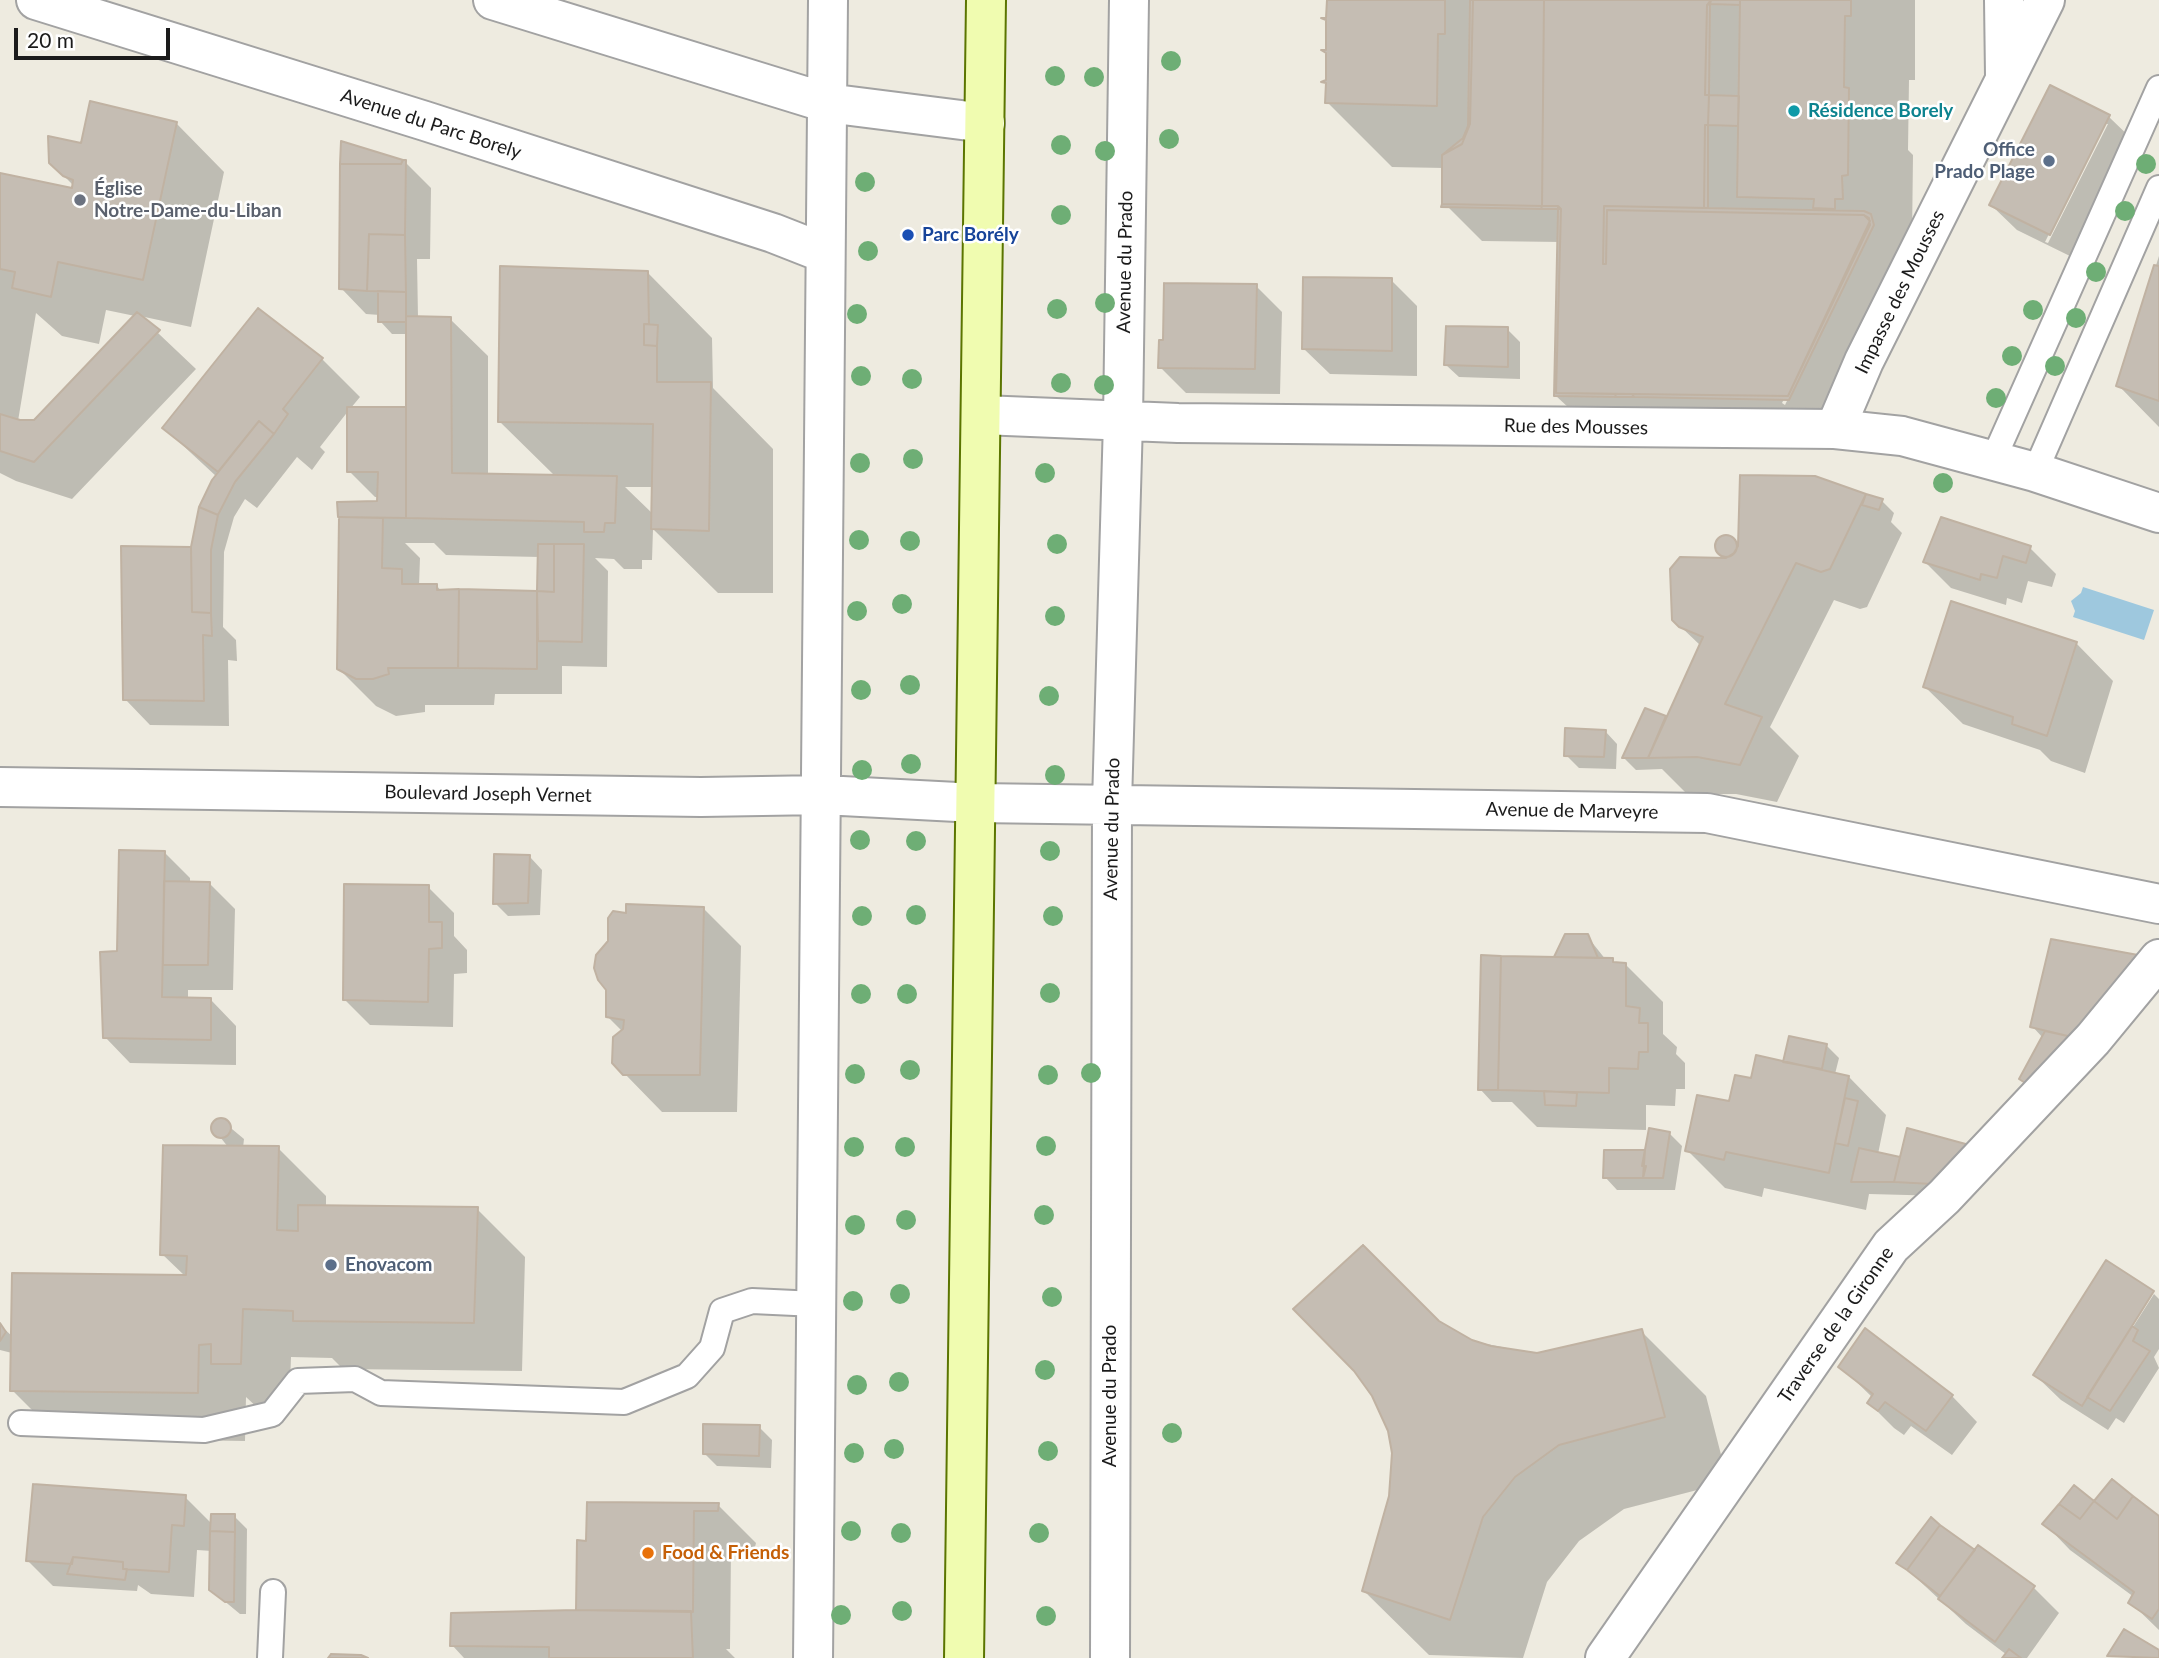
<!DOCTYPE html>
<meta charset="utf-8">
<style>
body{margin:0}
#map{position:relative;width:2159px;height:1658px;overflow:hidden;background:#eeebe0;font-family:Lato,sans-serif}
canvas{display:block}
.scale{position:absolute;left:14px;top:28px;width:156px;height:32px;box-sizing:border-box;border:4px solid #1b1b1b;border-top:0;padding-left:9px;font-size:21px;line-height:24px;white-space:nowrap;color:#1b1b1b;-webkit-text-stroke:5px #fff;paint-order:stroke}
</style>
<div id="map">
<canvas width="2159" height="1658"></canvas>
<div class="scale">20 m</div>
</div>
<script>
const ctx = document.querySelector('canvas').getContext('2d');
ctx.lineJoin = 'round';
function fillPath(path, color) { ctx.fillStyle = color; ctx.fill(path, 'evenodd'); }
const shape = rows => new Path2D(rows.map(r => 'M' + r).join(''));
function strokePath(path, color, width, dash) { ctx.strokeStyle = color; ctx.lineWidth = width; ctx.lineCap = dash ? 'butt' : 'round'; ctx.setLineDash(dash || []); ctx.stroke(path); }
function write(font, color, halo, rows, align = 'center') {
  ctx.font = font + ' Lato,sans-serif'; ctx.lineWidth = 5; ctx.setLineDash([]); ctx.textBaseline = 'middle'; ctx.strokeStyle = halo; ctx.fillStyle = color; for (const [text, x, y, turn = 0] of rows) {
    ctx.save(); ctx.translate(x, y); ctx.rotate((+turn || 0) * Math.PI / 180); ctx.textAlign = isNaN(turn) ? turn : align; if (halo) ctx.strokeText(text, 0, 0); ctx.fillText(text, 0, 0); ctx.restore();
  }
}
fillPath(shape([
 [2083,587,2154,610,2144,640,2073,617,2075,611,2071,601,2081,593]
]), '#9ec8de');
fillPath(shape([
 [1329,0,1915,0,1915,80,1909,80,1908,150,1913,155,1912,239,1836,444,1569,408,1556,396,1562,242,1482,241,1444,203,1444,168,1392,167,1327,102],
 [1850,262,1854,262,1785,405,1782,403],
 [2109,117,2135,142,2076,259,2017,230,1991,205],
 [2104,124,2108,124,2048,243,2045,242],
 [176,123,224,172,191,327,140,316,196,369,72,499,16,481,0,473,0,174,73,190,74,186,51,163,83,145],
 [106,310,135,316,34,421,18,421,36,313,62,336,99,344],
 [406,163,431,188,430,259,417,259,418,318,450,319,488,356,488,475,555,476,499,421,648,273,712,338,713,388,773,449,773,593,718,593,653,529,652,560,642,560,642,569,624,569,614,559,595,558,608,571,607,667,562,666,562,694,495,694,494,705,425,705,425,712,396,716,376,706,338,668,339,516,379,503,379,497,375,497,349,471,349,410,320,447,325,452,312,470,297,457,257,508,245,499,234,517,224,552,223,627,236,640,237,661,228,660,229,726,150,725,125,699,193,549,217,477,164,428,259,310,322,359,360,397,350,409,408,411,408,334,392,334,380,321,380,315,366,314,341,288],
 [625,487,654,487,653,514],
 [405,543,434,543,446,555,540,557,542,593,442,592,437,586,419,586,420,558],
 [2159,256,2159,427,2118,385],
 [1391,280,1417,306,1417,376,1330,374,1304,349],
 [1256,286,1282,312,1280,394,1186,393,1160,367],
 [1507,329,1520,342,1520,379,1459,377,1446,365],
 [1865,495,1882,501,1894,513,1891,522,1902,533,1867,607,1860,609,1834,600,1770,727,1799,756,1777,802,1736,794,1687,794,1662,769,1636,770,1624,758,1665,718,1667,720,1701,646,1680,626,1725,559,1716,547,1717,539,1724,536,1740,545],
 [1942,519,2030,548,2056,574,2052,587,2028,581,2022,603,2007,598,2006,605,1951,588,1925,562],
 [2076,643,2113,681,2085,773,2051,761,2040,750,1963,724,1925,687],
 [1605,731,1617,744,1616,769,1579,768,1566,755],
 [164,852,190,878,190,883,209,883,235,909,233,990,188,990,188,999,211,1000,236,1026,236,1065,130,1063,105,1037],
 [530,857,542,870,540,915,508,916,495,903],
 [428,887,454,913,454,936,467,950,467,973,454,974,453,1027,370,1025,344,999],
 [704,909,741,946,737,1112,662,1112,624,1073,623,1032,608,1017],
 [1587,936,1606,960,1626,965,1663,1002,1663,1034,1677,1047,1676,1054,1685,1063,1685,1089,1676,1089,1675,1106,1646,1105,1646,1130,1537,1127,1512,1102,1492,1102,1480,1089,1555,959],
 [2053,941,2098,1062,2043,1038,2032,1026],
 [1826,1045,1839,1058,1835,1074,1849,1077,1886,1115,1878,1154,1901,1159,1945,1196,1869,1194,1866,1210,1764,1188,1762,1197,1725,1188,1687,1150,1753,1080],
 [220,1119,244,1139,243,1148,278,1148,326,1196,326,1207,477,1209,525,1257,522,1371,343,1369,332,1358,291,1357,289,1412,261,1411,246,1397,245,1441,60,1438,12,1390,12,1353,0,1350,0,1325,13,1337,185,1276,162,1254,228,1147,213,1128],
 [1669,1133,1682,1146,1675,1190,1617,1190,1605,1177],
 [2154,1294,2159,1299,2159,1349,2154,1357,2159,1368,2124,1423,2116,1418,2108,1430,2061,1400,2035,1375,2133,1327],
 [1438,1323,1472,1341,1537,1354,1641,1331,1706,1396,1728,1482,1624,1509,1579,1541,1547,1582,1523,1658,1429,1655,1364,1591,1390,1496,1393,1453,1383,1412],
 [1840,1366,1952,1396,1977,1422,1952,1455,1911,1426,1904,1435,1894,1428,1869,1403,1873,1398],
 [759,1427,772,1440,771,1468,717,1466,705,1454],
 [185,1497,212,1524,234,1516,247,1529,246,1614,240,1614,211,1590,212,1551,197,1550,194,1597,151,1594,138,1585,137,1591,53,1586,28,1561],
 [589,1503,718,1505,756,1543,755,1547,731,1548,730,1649,726,1649,735,1658,464,1658,452,1645,582,1614],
 [2094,1503,2159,1518,2159,1630,2130,1602,2134,1597,2070,1550,2045,1524],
 [1979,1547,2034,1588,2059,1613,2027,1658,2005,1658,2007,1655,1966,1624,1899,1562,1975,1552],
 [2159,1652,2159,1658,2109,1656]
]), '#0003');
const building = shape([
 [1327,0,1445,0,1445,34,1438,34,1437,106,1325,103,1326,83,1321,82,1326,80,1326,53,1321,50,1326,50,1326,20,1321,18,1326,18,1327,0],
 [1470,0,1473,0,1470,124,1462,144,1442,155,1463,138,1468,126,1470,0],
 [1473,0,1544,0,1542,206,1442,204,1442,155,1462,144,1470,124,1473,0],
 [1544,0,1711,0,1707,5,1705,95,1709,95,1708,125,1705,125,1704,208,1604,206,1603,264,1606,264,1607,210,1864,215,1869,218,1870,225,1788,396,1556,393,1561,209,1558,206,1542,206,1544,0],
 [1711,0,1740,0,1740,5,1710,4,1711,0],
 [1740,0,1851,0,1851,16,1845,16,1844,87,1849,88,1848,175,1842,176,1843,199,1835,199,1835,209,1813,208,1814,199,1737,197,1740,0],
 [1710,4,1709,95,1705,95,1707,5,1710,4],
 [2050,85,2110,115,2050,235,1989,205,2050,85],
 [1709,95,1739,96,1738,126,1708,125,1709,95],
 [90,101,177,122,143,280,58,262,51,297,12,288,15,272,0,269,0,173,72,188,73,180,63,176,49,163,48,136,81,143,90,101],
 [1705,125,1708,125,1708,208,1704,208,1705,125],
 [341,141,403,160,401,164,340,164,341,141],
 [403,160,406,160,405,235,369,234,367,291,339,289,340,164,401,164,403,160],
 [1442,204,1542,206,1541,209,1441,207,1442,204],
 [1542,206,1558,206,1558,209,1541,209,1542,206],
 [1604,206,1864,211,1871,214,1874,225,1789,400,1634,397,1632,394,1788,396,1870,221,1864,215,1607,210,1606,264,1603,264,1604,206],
 [1558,209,1561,209,1556,393,1615,394,1616,397,1554,396,1558,209],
 [369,234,405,235,406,292,367,291,369,234],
 [2154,265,2159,266,2159,401,2116,386,2154,265],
 [500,266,648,271,649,324,644,324,644,345,657,346,657,382,711,382,709,531,651,529,653,424,498,422,500,266],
 [1303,277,1392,278,1392,351,1302,349,1303,277],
 [1164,283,1257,284,1255,369,1158,368,1159,340,1163,340,1164,283],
 [378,291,406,292,406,322,378,322,378,291],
 [258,308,323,358,283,409,288,414,274,434,259,421,218,472,162,428,258,308],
 [137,312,160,330,34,462,0,451,0,414,20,420,34,420,137,312],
 [406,316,451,317,452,473,617,476,615,523,605,523,604,532,584,532,584,522,406,518,406,316],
 [644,324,658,325,657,346,644,345,644,324],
 [1446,326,1508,327,1508,367,1444,365,1446,326],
 [1615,394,1632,394,1634,397,1616,397,1615,394],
 [347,407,406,407,406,518,338,517,337,502,377,501,378,472,347,472,347,407],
 [259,421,274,434,235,482,218,515,199,507,212,480,259,421],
 [1740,475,1815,476,1866,494,1830,569,1821,572,1796,563,1725,704,1762,717,1740,765,1697,757,1648,758,1703,637,1679,627,1672,620,1670,569,1680,557,1726,558,1734,553,1738,546,1740,475],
 [1866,494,1883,499,1879,510,1862,505,1866,494],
 [199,507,218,515,211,550,211,613,192,612,191,547,199,507],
 [339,517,383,518,382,568,402,569,402,584,437,584,437,590,459,589,458,668,388,668,389,674,373,679,356,679,337,669,339,517],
 [1941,517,2031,546,2026,563,2003,556,1997,578,1981,574,1980,580,1923,562,1941,517],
 '1715 546a11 11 0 1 1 22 0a11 11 0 1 1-22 0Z',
 [538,544,554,544,554,592,537,591,538,544],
 [554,544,584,544,582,642,538,641,537,591,554,592,554,544],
 [121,546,191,547,192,612,211,613,212,636,203,635,204,701,123,700,121,546],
 [459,589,537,591,537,669,458,668,459,589],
 [1951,601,2077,642,2047,736,2012,724,2013,717,1923,687,1951,601],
 [1645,708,1666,716,1648,758,1622,758,1645,708],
 [1565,728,1606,730,1604,757,1564,756,1565,728],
 [119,850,165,851,162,997,211,998,211,1040,103,1038,100,952,117,951,119,850],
 [494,854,530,855,528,903,493,904,494,854],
 [164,881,210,882,208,965,163,965,164,881],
 [344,884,429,885,429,922,442,922,442,948,429,949,428,1002,343,1000,344,884],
 [626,904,704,907,700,1075,623,1075,612,1063,613,1037,623,1029,624,1020,606,1017,606,990,598,980,594,968,596,955,608,941,608,918,613,911,626,913,626,904],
 [1565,934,1588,934,1598,958,1554,957,1565,934],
 [2051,939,2138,955,2072,1037,2030,1027,2051,939],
 [1481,955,1501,956,1498,1090,1478,1090,1481,955],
 [1501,956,1613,958,1613,962,1626,963,1626,1006,1640,1008,1639,1023,1648,1023,1648,1052,1639,1052,1638,1069,1609,1068,1609,1093,1498,1090,1501,956],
 [2045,1031,2072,1037,2030,1086,2019,1079,2045,1031],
 [1789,1036,1827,1044,1822,1069,1783,1062,1789,1036],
 [1756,1055,1849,1076,1829,1173,1726,1152,1724,1160,1685,1151,1697,1095,1729,1101,1735,1075,1751,1078,1756,1055],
 [1544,1091,1577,1093,1576,1106,1545,1105,1544,1091],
 [1845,1098,1858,1101,1848,1146,1835,1143,1845,1098],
 '211 1128a10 10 0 1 1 20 0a10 10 0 1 1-20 0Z',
 [1649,1128,1670,1132,1663,1178,1643,1178,1646,1166,1642,1166,1649,1128],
 [1907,1128,1973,1146,1932,1184,1894,1182,1907,1128],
 [163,1145,279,1146,277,1230,298,1231,298,1205,478,1207,474,1323,293,1321,293,1311,243,1309,241,1364,211,1364,211,1344,199,1345,198,1393,10,1391,12,1273,186,1275,187,1256,160,1255,163,1145],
 [1859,1148,1900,1157,1894,1182,1851,1182,1859,1148],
 [1604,1150,1645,1150,1643,1178,1603,1178,1604,1150],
 [1363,1245,1439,1321,1472,1340,1491,1346,1537,1353,1642,1329,1665,1417,1559,1445,1515,1477,1483,1517,1450,1620,1362,1591,1389,1496,1392,1453,1388,1431,1372,1396,1354,1371,1293,1309,1363,1245],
 [2106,1260,2154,1291,2082,1406,2033,1375,2106,1260],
 [0,1323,6,1332,0,1341,0,1323],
 [2132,1326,2138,1330,2133,1341,2150,1351,2110,1411,2087,1397,2132,1326],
 [1865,1328,1953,1395,1926,1431,1885,1402,1878,1411,1867,1403,1873,1394,1838,1367,1865,1328],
 [703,1424,760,1425,759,1456,703,1454,703,1424],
 [2112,1479,2133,1496,2117,1519,2094,1501,2112,1479],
 [33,1484,186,1495,184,1526,172,1525,169,1572,123,1569,123,1562,73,1557,72,1564,26,1561,33,1484],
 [2074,1485,2094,1501,2080,1519,2059,1504,2074,1485],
 [2133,1496,2159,1516,2159,1609,2152,1619,2128,1603,2134,1592,2042,1524,2059,1504,2080,1519,2094,1501,2117,1519,2133,1496],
 [587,1502,719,1503,718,1511,694,1511,693,1612,576,1610,577,1540,586,1541,587,1502],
 [211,1514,235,1514,235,1532,210,1531,211,1514],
 [1931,1517,1940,1525,1907,1570,1896,1563,1931,1517],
 [1940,1525,1975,1550,1940,1596,1907,1570,1940,1525],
 [210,1531,235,1532,234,1602,225,1602,209,1590,210,1531],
 [1978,1545,2035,1586,1995,1642,1938,1599,1978,1545],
 [73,1557,123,1562,123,1569,127,1569,125,1580,67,1574,73,1557],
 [576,1610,691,1611,693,1658,549,1658,549,1647,450,1646,451,1613,576,1610],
 [2124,1629,2159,1650,2159,1658,2107,1656,2124,1629],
 [2009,1649,2021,1658,2002,1658,2009,1649],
 [331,1654,361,1655,368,1658,328,1658,331,1654]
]);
fillPath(building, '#c5bdb3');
strokePath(building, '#c0b2a2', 2);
const service = shape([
 [1993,460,2159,88],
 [2035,472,2159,188],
 [21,1423,204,1430,272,1414,298,1381,355,1379,381,1393,624,1402,687,1376,712,1348,722,1311,752,1301,816,1304],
 [270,1658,273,1592]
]);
const minor = shape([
 [36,0,425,121,773,233,824,253],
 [493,0,827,103,985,123],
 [2004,0,2005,76],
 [982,415,1178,423,1835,429,1902,436,2035,472,2159,513],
 [1835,429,1864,361,2045,0],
 [0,787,701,797,823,795,976,803,1707,813,2159,904],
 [813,1658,828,0],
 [1110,1658,1112,803,1123,421,1129,0],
 [1605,1658,1891,1246,1944,1197,2093,1039,2159,959]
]);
const secondary = shape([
 [964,1658,986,0]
]);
strokePath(service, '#a2a2a2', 28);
strokePath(minor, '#a2a2a2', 42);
strokePath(secondary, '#5b7500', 42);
strokePath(service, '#fff', 24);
strokePath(minor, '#fff', 38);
strokePath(secondary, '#f0fcb0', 38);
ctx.fillStyle = '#6eae75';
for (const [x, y] of [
 [1171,61],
 [1055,76],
 [1094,77],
 [1169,139],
 [1061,145],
 [1105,151],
 [2146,164],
 [865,182],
 [2125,211],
 [1061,215],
 [868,251],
 [2096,272],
 [1105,303],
 [1057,309],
 [2033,310],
 [857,314],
 [2076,318],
 [2012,356],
 [2055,366],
 [861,376],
 [912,379],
 [1061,383],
 [1104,385],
 [1996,398],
 [913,459],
 [860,463],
 [1045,473],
 [1943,483],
 [859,540],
 [910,541],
 [1057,544],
 [902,604],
 [857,611],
 [1055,616],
 [910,685],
 [861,690],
 [1049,696],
 [911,764],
 [862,770],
 [1055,775],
 [860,840],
 [916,841],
 [1050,851],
 [916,915],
 [862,916],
 [1053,916],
 [1050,993],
 [861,994],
 [907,994],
 [910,1070],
 [1091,1073],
 [855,1074],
 [1048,1075],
 [1046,1146],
 [854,1147],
 [905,1147],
 [1044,1215],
 [906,1220],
 [855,1225],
 [900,1294],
 [1052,1297],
 [853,1301],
 [1045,1370],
 [899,1382],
 [857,1385],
 [1172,1433],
 [894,1449],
 [1048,1451],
 [854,1453],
 [851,1531],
 [901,1533],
 [1039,1533],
 [902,1611],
 [841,1615],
 [1046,1616]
]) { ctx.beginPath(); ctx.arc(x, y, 10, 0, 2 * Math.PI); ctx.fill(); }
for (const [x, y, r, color] of [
 [1794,111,7,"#0f9aa8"],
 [2049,161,7,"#5c6f8a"],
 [80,200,7,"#6b7280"],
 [908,235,7,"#1a4fb4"],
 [331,1265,7,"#5c6f8a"],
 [648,1553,7,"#e8710a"]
]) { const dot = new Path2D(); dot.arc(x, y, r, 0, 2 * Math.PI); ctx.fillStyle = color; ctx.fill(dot); strokePath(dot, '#fff', 2.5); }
write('bold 19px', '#0d838f', '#fff', [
 ["Résidence Borely",1808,111]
], 'left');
write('19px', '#1b1b1b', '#fff', [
 ["Avenue du Parc Borely",431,124,18],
 ["Avenue du Prado",1125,262,-89],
 ["Impasse des Mousses",1900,292,-64],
 ["Rue des Mousses",1576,427,1],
 ["Boulevard Joseph Vernet",488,794,1],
 ["Avenue de Marveyre",1572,811,1],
 ["Avenue du Prado",1112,829,-89],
 ["Traverse de la Gironne",1836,1325,-55],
 ["Avenue du Prado",1110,1396,-90]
]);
write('bold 19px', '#4e5e75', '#fff', [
 ["Office",2035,150],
 ["Prado Plage",2035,172],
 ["Enovacom",345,1265,"left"]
], 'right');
write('bold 19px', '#5b616d', '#fff', [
 ["Église",94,189],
 ["Notre-Dame-du-Liban",94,211]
], 'left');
write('bold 19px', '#164399', '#fff', [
 ["Parc Borély",922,235]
], 'left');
write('bold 19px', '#c56008', '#fff', [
 ["Food & Friends",662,1553]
], 'left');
</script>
